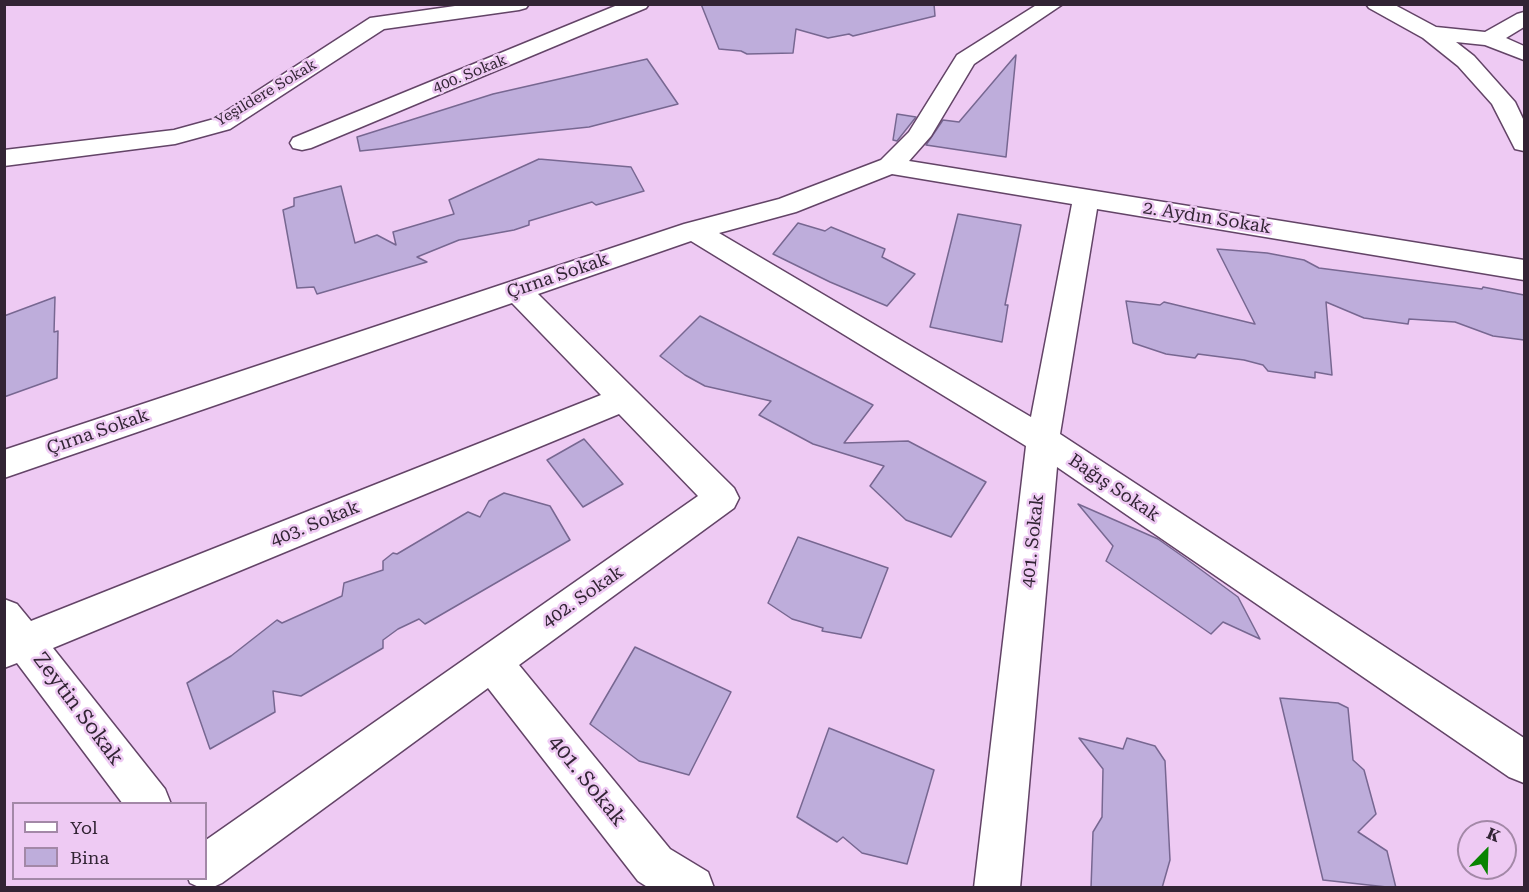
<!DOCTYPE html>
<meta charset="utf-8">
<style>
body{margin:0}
#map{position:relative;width:1529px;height:892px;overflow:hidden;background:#eecaf3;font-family:"Roboto Serif",serif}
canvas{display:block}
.frame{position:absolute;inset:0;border:6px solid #322434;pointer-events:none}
.legend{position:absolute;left:12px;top:802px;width:195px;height:78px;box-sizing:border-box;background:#eecaf3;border:2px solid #a388a7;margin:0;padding:8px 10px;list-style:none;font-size:18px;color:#322434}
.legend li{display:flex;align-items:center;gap:12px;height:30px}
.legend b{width:30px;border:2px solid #a388a7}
.north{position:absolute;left:1457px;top:820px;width:60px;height:60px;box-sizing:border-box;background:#eecaf3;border:2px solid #a388a7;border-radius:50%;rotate:23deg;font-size:16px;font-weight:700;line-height:24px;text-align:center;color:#322434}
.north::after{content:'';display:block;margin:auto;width:21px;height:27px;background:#088401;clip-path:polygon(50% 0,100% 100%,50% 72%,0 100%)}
</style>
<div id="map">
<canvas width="1529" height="892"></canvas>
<div class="frame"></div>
<ul class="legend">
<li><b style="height:8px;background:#fff"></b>Yol</li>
<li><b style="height:16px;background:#beaddb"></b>Bina</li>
</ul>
<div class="north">K</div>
</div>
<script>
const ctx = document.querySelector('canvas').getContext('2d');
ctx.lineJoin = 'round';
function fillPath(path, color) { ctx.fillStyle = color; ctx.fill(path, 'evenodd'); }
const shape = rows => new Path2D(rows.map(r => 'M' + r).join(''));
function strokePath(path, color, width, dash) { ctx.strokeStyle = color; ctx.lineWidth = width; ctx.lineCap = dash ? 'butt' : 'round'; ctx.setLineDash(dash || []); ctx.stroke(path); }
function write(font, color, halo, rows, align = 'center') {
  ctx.font = font + ' "Roboto Serif",serif'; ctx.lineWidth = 5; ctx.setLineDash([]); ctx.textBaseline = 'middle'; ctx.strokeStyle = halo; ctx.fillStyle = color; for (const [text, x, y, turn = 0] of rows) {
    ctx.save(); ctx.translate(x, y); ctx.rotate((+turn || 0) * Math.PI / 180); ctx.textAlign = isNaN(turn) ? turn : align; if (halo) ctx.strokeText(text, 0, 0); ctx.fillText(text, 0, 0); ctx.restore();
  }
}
const building = shape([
 [701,4,934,4,935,16,853,36,849,34,828,38,796,29,793,53,747,54,741,51,719,49,701,4],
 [1016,55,1006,157,926,145,943,120,959,122,1016,55],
 [647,59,678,104,589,127,360,151,357,137,493,94,647,59],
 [897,114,916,117,897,141,893,140,897,114],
 [539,159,631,167,644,191,596,205,592,202,529,221,529,225,514,230,459,240,417,257,427,262,317,294,314,287,297,288,283,210,294,206,294,198,341,186,355,243,377,235,396,245,393,232,454,214,449,200,539,159],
 [958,214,1021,225,1005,305,1008,305,1002,342,930,327,958,214],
 [798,223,825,231,831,227,885,249,882,257,915,274,887,306,830,282,773,254,798,223],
 [1217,249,1267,253,1304,260,1319,268,1482,289,1483,287,1524,295,1524,340,1493,336,1455,322,1409,319,1408,324,1364,318,1326,302,1332,375,1315,372,1315,378,1268,371,1263,365,1244,360,1198,354,1195,358,1166,354,1133,343,1126,301,1160,305,1164,302,1255,324,1217,249],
 [55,297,54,332,58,331,57,378,4,397,4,316,55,297],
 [700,316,873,405,844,443,908,441,986,482,951,537,906,520,870,486,884,466,813,444,759,415,771,401,705,386,685,375,660,356,700,316],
 [584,439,623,484,583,507,547,460,584,439],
 [504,493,550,506,570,540,425,624,419,619,398,629,383,640,383,648,301,696,273,691,275,712,210,749,187,683,231,656,277,620,282,623,342,596,344,583,383,570,383,561,393,553,397,554,468,512,480,517,489,501,504,493],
 [1078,504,1158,539,1185,558,1238,597,1260,639,1223,622,1211,634,1106,561,1113,546,1078,504],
 [798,537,888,568,861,638,822,631,823,628,792,619,768,603,798,537],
 [635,647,731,692,689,775,639,761,590,724,635,647],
 [1280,698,1338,703,1348,708,1353,760,1364,770,1376,814,1358,832,1387,851,1396,888,1323,880,1280,698],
 [829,728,934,770,907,864,862,853,843,837,837,842,797,817,829,728],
 [1079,738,1123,749,1127,738,1155,746,1165,761,1170,860,1162,888,1091,888,1093,832,1102,817,1103,769,1079,738]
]);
fillPath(building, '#beaddb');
strokePath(building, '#776791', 1.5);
const minor = shape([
 [469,4,529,4,526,8,519,10,384,29,230,129,175,144,4,166,4,150,174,130,214,119,370,18,469,4],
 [620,4,649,4,646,8,311,148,302,150,293,148,290,143,293,138,620,4],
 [1038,4,1063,4,974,64,931,136,909,161,1524,260,1524,280,1097,209,1060,434,1524,738,1524,783,1509,777,1057,467,1020,888,974,888,1026,446,691,241,538,294,734,488,739,498,734,508,519,665,670,849,708,872,714,888,649,888,638,881,488,688,222,883,211,888,201,888,190,883,188,878,206,878,206,840,698,496,619,414,53,648,165,789,171,804,123,804,17,663,4,668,4,599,17,604,31,621,601,395,512,303,4,478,4,450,684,224,779,199,881,160,909,132,957,55,1038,4],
 [892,174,1072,204,1031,417,719,233,796,212,892,174],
 [1366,4,1393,4,1436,27,1485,32,1517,14,1524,12,1524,27,1506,38,1524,46,1524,60,1485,45,1456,42,1474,56,1515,102,1524,121,1524,151,1515,149,1492,104,1458,66,1423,38,1369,8,1366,4]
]);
strokePath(minor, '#634467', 3);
fillPath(minor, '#fff');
write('15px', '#322434', '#eecaf3', [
 ["400. Sokak",470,74,-22],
 ["Yeşildere Sokak",266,93,-31]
]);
write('18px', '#322434', '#eecaf3', [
 ["2. Aydın Sokak",1207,218,9],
 ["Çırna Sokak",558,276,-19],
 ["Çırna Sokak",98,432,-19],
 ["Bağış Sokak",1114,488,34],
 ["403. Sokak",315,524,-22],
 ["401. Sokak",1033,541,-84],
 ["402. Sokak",583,597,-35]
]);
write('21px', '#322434', '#eecaf3', [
 ["Zeytin Sokak",78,709,53],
 ["401. Sokak",587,781,51]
]);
</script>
